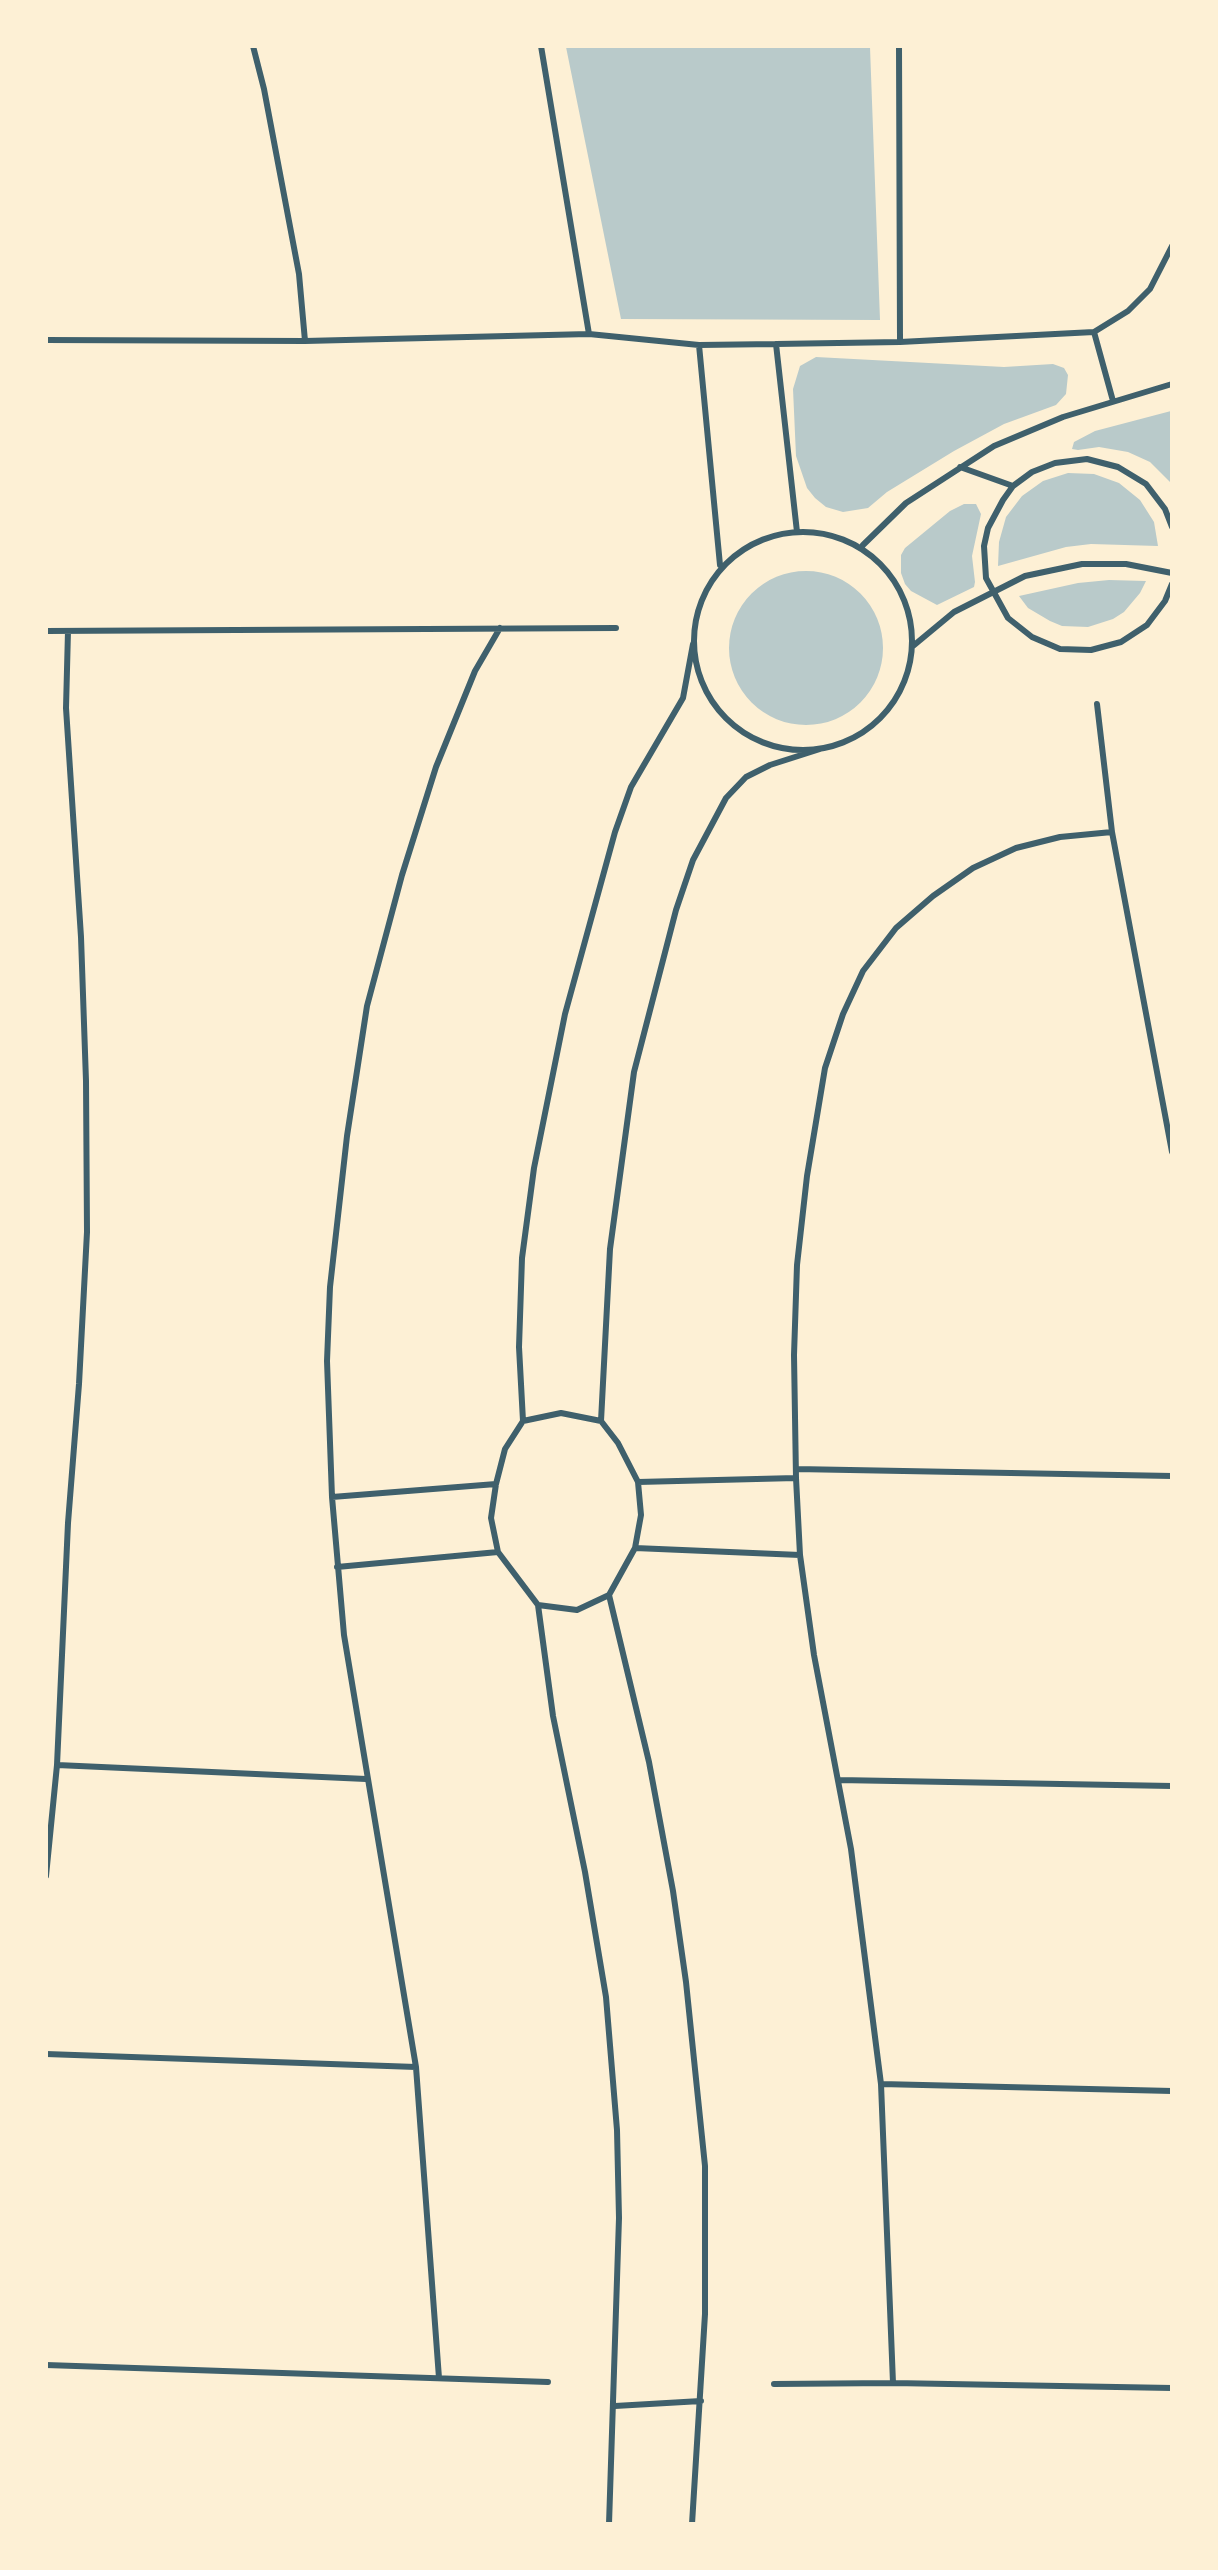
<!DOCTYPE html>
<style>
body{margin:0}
#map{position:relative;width:1218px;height:2570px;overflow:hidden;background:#fdf0d5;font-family:Manrope,sans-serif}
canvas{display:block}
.frame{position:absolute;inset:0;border:48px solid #fdf0d5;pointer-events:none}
</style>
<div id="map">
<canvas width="1218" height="2570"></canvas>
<div class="frame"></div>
</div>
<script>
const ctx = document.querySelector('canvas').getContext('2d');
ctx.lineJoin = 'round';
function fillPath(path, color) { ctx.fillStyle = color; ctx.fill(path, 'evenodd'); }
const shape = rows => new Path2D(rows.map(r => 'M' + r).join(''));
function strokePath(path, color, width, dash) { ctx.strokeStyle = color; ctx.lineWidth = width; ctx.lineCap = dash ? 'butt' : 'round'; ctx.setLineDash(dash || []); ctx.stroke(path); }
fillPath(shape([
 [566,47,870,47,880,320,621,319],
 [816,357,1004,367,1053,364,1064,368,1068,375,1066,394,1056,405,1004,424,954,451,887,492,868,508,843,512,826,507,815,498,807,488,796,456,793,389,800,366],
 [1171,411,1171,483,1150,462,1128,452,1099,447,1078,450,1072,449,1074,442,1095,431],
 [1068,473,1094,474,1119,483,1140,500,1154,522,1158,546,1091,544,1066,547,998,566,999,542,1006,517,1022,496,1043,481],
 [964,504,976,504,981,514,972,556,975,582,974,587,937,605,911,591,905,584,901,573,901,555,905,548,950,511],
 '729 648a77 77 0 1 1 154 0a77 77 0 1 1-154 0Z',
 [1109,580,1146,581,1140,593,1124,612,1113,619,1088,627,1062,626,1050,621,1028,608,1019,596,1078,583]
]), '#b9caca');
strokePath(shape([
 [253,46,264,89,299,274,305,341],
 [541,46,589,334],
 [899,46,900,342],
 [1094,332,1113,401],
 [46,340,305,341,589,334,699,345,776,344,900,342,1094,332,1128,311,1150,289,1172,246],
 [776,344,797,532],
 [699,345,720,565],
 [960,467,1013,486],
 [1172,527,1165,509,1146,484,1118,467,1087,459,1055,463,1032,472,1013,486,1003,500,988,528,984,546,986,578,1008,618,1032,637,1060,649,1091,650,1121,642,1147,625,1165,601,1172,584],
 '694 641a109 109 0 1 1 218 0a109 109 0 1 1-218 0Z',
 [863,545,906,503,994,446,1063,417,1172,384],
 [46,631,616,628],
 [913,646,954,612,1025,576,1082,564,1126,564,1172,573],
 [1097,704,1112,832,1172,1152],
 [523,1421,561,1413,601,1421],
 [796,1469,1172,1476],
 [638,1482,796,1478],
 [332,1497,496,1484],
 [635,1548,800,1555],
 [337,1567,498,1552],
 [538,1605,577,1610,609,1595],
 [57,1765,366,1779],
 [838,1780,1172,1786],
 [46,1876,57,1765,68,1523,79,1384,87,1232,86,1081,81,937,66,708,68,631],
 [46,2054,416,2067],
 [881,2084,1172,2091],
 [46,2365,548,2382],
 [439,2378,416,2067,344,1635,332,1497,327,1361,330,1287,347,1136,367,1006,402,875,436,767,475,671,500,628],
 [893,2383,881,2084,851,1849,814,1655,800,1555,796,1478,794,1355,797,1265,807,1176,825,1068,843,1014,863,971,896,928,933,896,973,868,1016,848,1060,837,1112,832],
 [774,2384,893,2383,1172,2388],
 [615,2406,701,2401],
 [609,2524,619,2218,617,2130,606,1997,585,1872,553,1716,538,1605,498,1552,491,1518,496,1484,505,1449,523,1421,519,1347,522,1258,534,1168,565,1014,615,832,631,787,683,698,693,644],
 [692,2524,705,2314,705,2166,686,1982,673,1891,649,1762,609,1595,635,1548,641,1515,638,1482,618,1443,601,1421,610,1249,634,1072,676,910,693,860,726,798,746,777,770,765,820,749]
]), '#3f606c', 6);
</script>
